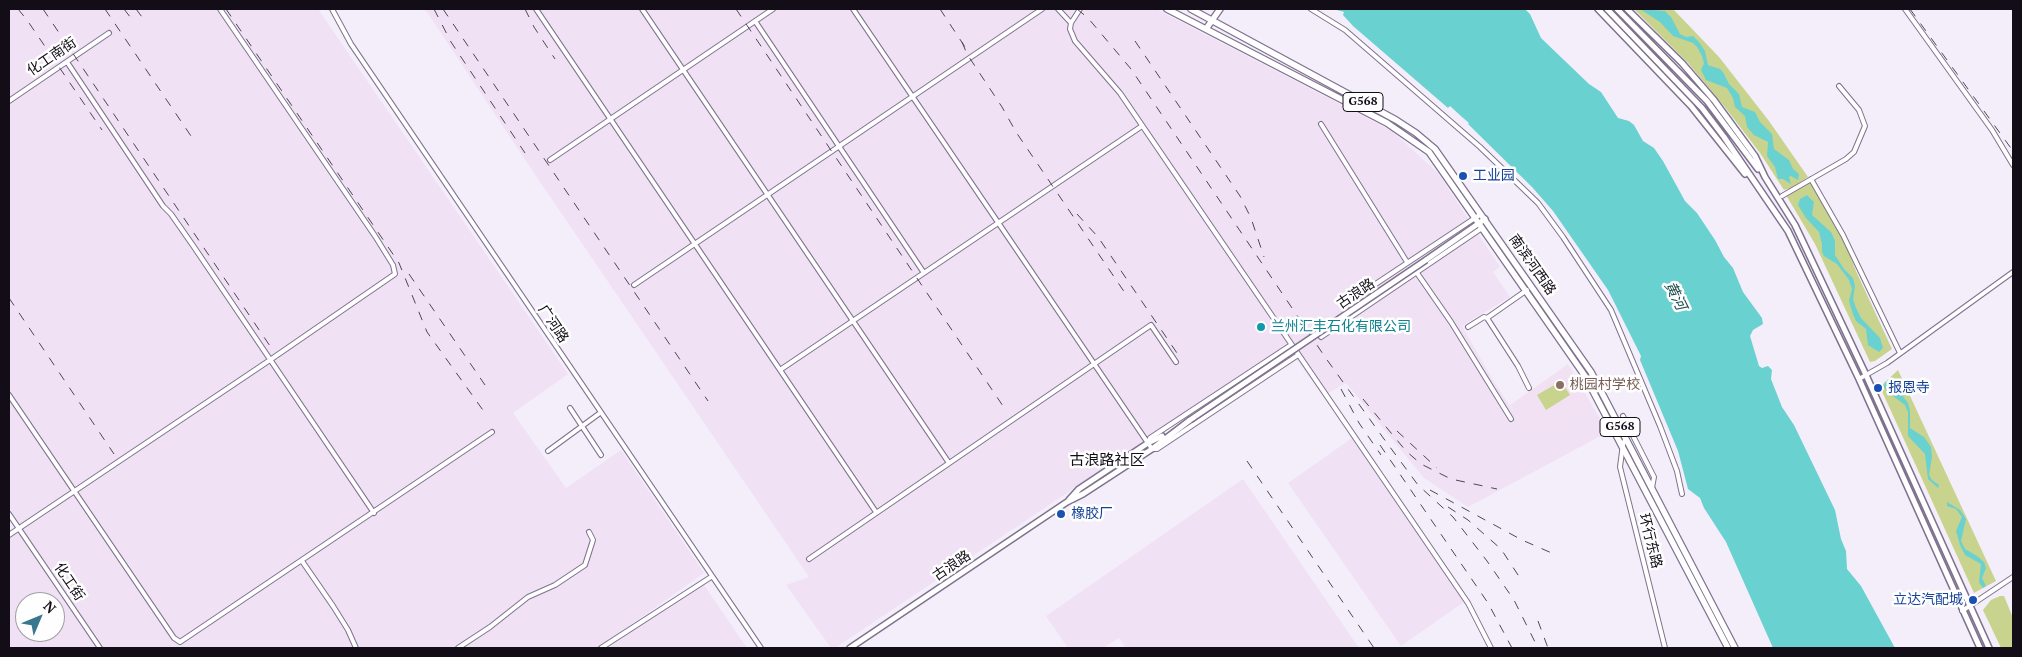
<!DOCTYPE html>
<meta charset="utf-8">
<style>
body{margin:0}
#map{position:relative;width:2022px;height:657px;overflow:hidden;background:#f4eefb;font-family:"PT Serif",serif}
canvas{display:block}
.frame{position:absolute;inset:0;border:10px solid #120d17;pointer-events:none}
.north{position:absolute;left:15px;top:592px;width:50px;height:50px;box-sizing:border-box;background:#fefefe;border:1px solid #a09ea2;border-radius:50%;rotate:45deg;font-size:14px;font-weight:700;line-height:20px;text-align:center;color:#120d17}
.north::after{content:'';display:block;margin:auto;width:18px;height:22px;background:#39778c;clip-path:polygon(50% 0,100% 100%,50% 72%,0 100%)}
</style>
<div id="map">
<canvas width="2022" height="657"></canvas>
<div class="frame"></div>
<div class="north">N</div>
</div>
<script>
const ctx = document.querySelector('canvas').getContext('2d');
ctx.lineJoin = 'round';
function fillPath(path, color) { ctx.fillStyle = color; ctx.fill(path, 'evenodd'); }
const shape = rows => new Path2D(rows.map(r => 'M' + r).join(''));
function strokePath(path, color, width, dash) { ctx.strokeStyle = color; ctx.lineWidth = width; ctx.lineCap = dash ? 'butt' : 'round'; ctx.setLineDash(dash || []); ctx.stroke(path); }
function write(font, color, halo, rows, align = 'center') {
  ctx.font = font + ' "PT Serif","Noto Sans SC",serif'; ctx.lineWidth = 5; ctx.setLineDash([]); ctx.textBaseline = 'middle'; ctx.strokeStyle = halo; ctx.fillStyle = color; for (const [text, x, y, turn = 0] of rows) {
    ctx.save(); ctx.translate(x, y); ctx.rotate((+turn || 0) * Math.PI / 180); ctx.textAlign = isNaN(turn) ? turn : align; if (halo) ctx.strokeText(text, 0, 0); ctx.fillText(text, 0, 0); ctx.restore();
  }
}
fillPath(shape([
 [9,9,318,9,568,374,513,413,566,488,621,450,704,573,598,648,9,648,9,536,19,528,62,591,9,508],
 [25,602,55,602,55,632,25,632],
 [425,9,1156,9,1392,131,1438,173,1500,267,1493,272,1510,297,1462,326,1494,382,1534,442,1593,407,1608,432,1468,507,1424,478,1346,383,1323,396,1287,346,835,648,831,648,786,585,809,577,534,173],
 [1352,438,1464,602,1401,646,1288,483],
 [1243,479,1359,648,1126,648,1119,638,1103,648,1068,648,1046,616],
 [702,582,747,648,607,648]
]), '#f0e1f4');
fillPath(shape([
 [1568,364,1593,407,1534,443,1510,405]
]), '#f2e1f2');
fillPath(shape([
 [1634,9,1673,9,1719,57,1769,121,1808,177,1791,188,1784,190,1760,153,1724,106,1688,63],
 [1810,181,1843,237,1856,271,1892,349,1875,361,1870,362,1815,244,1786,195],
 [1898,370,1996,581,1974,593,1880,387],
 [1561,381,1570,395,1546,410,1537,395],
 [2000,596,2004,596,2013,618,2013,648,2001,648,1983,610,1991,600]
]), '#c8d38e');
fillPath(shape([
 [1333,9,1525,9,1530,14,1541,38,1589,84,1601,92,1618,118,1629,121,1634,125,1643,141,1654,148,1663,161,1685,201,1697,213,1715,240,1724,257,1733,268,1743,292,1762,318,1763,324,1753,330,1750,336,1759,366,1762,368,1768,366,1772,370,1771,379,1782,407,1794,425,1835,510,1841,539,1846,551,1847,569,1861,586,1895,648,1773,648,1726,542,1704,508,1700,498,1688,489,1678,451,1640,360,1641,356,1608,290,1553,211,1532,187,1468,124,1469,123,1462,117,1450,106,1448,108,1353,26,1343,15,1344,12],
 [1640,9,1665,11,1671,17,1680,34,1686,37,1693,36,1699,42,1705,51,1708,65,1720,69,1723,72,1729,84,1739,94,1742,107,1755,112,1760,122,1772,134,1774,149,1789,160,1793,169,1799,174,1798,180,1791,176,1789,177,1791,184,1783,179,1778,179,1775,167,1767,156,1768,142,1754,135,1747,127,1745,116,1735,107,1733,98,1727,88,1706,80,1701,70,1704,63,1702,56,1697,47,1693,43,1673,36,1660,22],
 [1807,195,1814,202,1812,215,1831,232,1835,241,1835,255,1844,269,1853,278,1855,286,1853,299,1856,308,1861,318,1880,338,1883,348,1879,352,1868,345,1866,329,1856,321,1853,314,1849,301,1852,289,1849,280,1837,264,1824,256,1822,252,1822,244,1819,232,1806,218,1798,205,1800,199],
 [1890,380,1908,403,1910,411,1910,428,1924,437,1931,447,1932,457,1929,475,1932,480,1939,485,1938,488,1928,479,1925,454,1908,436,1908,412,1905,405,1889,393,1884,387,1885,382],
 [1947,502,1960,510,1966,519,1961,541,1965,549,1977,556,1984,562,1986,568,1982,578,1986,586,1983,588,1979,582,1981,564,1965,555,1960,545,1956,531,1962,517,1956,509,1947,506]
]), '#6ad1d1');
const minor = shape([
 [332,9,351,44,761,648],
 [536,9,876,512],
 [642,9,949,463],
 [853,9,1152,449,1157,449,1298,355],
 [1058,9,1071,23],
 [1080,9,1071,23,1070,29,1075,41,1120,93,1468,603,1491,648],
 [1311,9,1345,30,1480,147,1538,203,1563,237,1611,310,1660,426,1677,471,1682,494],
 [1905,9,1992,130,2013,165],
 [755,21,924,273],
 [67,62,163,206,171,214,194,247,374,513],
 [9,101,109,33],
 [1321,124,1407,262],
 [550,160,773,9],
 [1811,179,1843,235,1900,353],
 [1782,196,1846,159,1854,152,1865,126,1859,110,1839,86],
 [1417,273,1451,322,1511,419],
 [634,285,1042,9],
 [1527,290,1487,318,1518,366,1529,388],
 [1349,313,1344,305,1481,214],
 [1468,327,1484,317,1487,318],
 [1321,337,1482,228],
 [780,370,1142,126],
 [1859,379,1887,363,2013,272],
 [9,395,174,638,180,642,492,432],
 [570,408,601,455],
 [1623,416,1654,477,1652,488],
 [1626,438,1623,444,1620,467,1665,648],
 [1148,443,1150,438,1291,345],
 [548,451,600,413],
 [9,514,100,648],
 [9,535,270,360,395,274,393,265,375,236,220,9],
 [809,559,1151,325,1176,362],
 [302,561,333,606,348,630,356,648],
 [1962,611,2013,577],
 [458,648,490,627,528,597,555,585,585,565,593,540,589,532],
 [601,648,711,577]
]);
const major = shape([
 [1598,9,1691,106,1745,174],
 [1607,9,1702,108,1724,137,1788,231,1859,379,1980,648],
 [1617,9,1707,101,1758,169],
 [1627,9,1682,63,1714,100,1755,156,1765,177,1795,225,1866,375,1989,648],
 [1426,260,1485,219],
 [1069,500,1079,489,1148,443,1162,436],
 [850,648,1067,502,1083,494,1152,449,1190,420]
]);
const highway = shape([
 [1167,9,1387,123,1429,152,1585,376,1728,648],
 [1191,9,1396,120,1416,133,1435,149,1591,372,1735,648],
 [1206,29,1220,9]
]);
strokePath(minor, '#7f728f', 6);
strokePath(major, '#7f728f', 8);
strokePath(highway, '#7f728f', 8);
strokePath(minor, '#fff', 4);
strokePath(major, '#fff', 5);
strokePath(highway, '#fff', 5.5);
strokePath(shape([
 [18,9,27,20,102,130],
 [43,9,272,349],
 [105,9,193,139],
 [124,9,134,22],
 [136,9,142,17],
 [226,9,399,263,427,332,485,413],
 [434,9,451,42,525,153],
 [443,9,708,401],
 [525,9,534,27,555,59],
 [736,9,1007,412],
 [747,9,747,10],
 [940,9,965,47],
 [1077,9,1088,18,1131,69,1325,357,1384,439,1418,485,1453,517,1487,561,1514,600,1538,648],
 [1910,9,2013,151],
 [1135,41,1240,196,1251,218,1264,257],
 [962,42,967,54,1002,107,1016,132,1125,293],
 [1077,214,1098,237,1179,356],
 [409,274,485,385],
 [9,298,114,454],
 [1341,389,1359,423,1381,455],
 [1363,399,1406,451,1421,464,1451,479,1497,489],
 [1397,431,1437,468],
 [1380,445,1488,603,1512,648],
 [1247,461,1374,648],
 [1430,490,1522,540,1554,554],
 [1448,507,1468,520,1501,549,1520,578],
 [1538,621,1548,648]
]), '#4d4853', 1, [9, 9]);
const majorBridge = shape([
 [1190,420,1426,260]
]);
strokePath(majorBridge, '#7f728f', 8, []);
strokePath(majorBridge, '#fff', 5);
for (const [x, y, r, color] of [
 [1463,176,5,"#1a4fb4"],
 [1261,327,5,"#0f9aa8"],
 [1560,385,5,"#8d6e63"],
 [1878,388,5,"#1a4fb4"],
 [1061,514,5,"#1a4fb4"],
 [1973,600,5,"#1a4fb4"]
]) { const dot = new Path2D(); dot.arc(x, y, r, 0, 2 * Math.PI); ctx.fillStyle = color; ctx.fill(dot); strokePath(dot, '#fefefe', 2); }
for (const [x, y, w] of [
 [1363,102,40],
 [1620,427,40]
]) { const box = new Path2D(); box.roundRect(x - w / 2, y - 9.5, w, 19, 4); ctx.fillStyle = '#fefefe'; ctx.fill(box); strokePath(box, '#120d17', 1); }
write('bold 12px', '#120d17', null, [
 ["G568",1363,102],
 ["G568",1620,427]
]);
write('14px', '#120d17', '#fefefe', [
 ["化工南街",52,57,-34],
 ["南滨河西路",1532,265,55],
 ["古浪路",1356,294,-34],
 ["广河路",553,324,56],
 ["环行东路",1650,541,76],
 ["古浪路",952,566,-34],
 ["化工街",69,582,56]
]);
write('14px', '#164399', '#fefefe', [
 ["工业园",1473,176],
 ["报恩寺",1888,388],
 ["橡胶厂",1071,514],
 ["立达汽配城",1963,600,"right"]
], 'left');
write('14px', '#0d838f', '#fefefe', [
 ["兰州汇丰石化有限公司",1271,327]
], 'left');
write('14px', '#785e54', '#fefefe', [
 ["桃园村学校",1570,385]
], 'left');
write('italic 15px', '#1c4b4b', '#fefefe', [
 ["黄河",1675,296,64]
]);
write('15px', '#120d17', '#fefefe', [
 ["古浪路社区",1107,461]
]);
</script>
